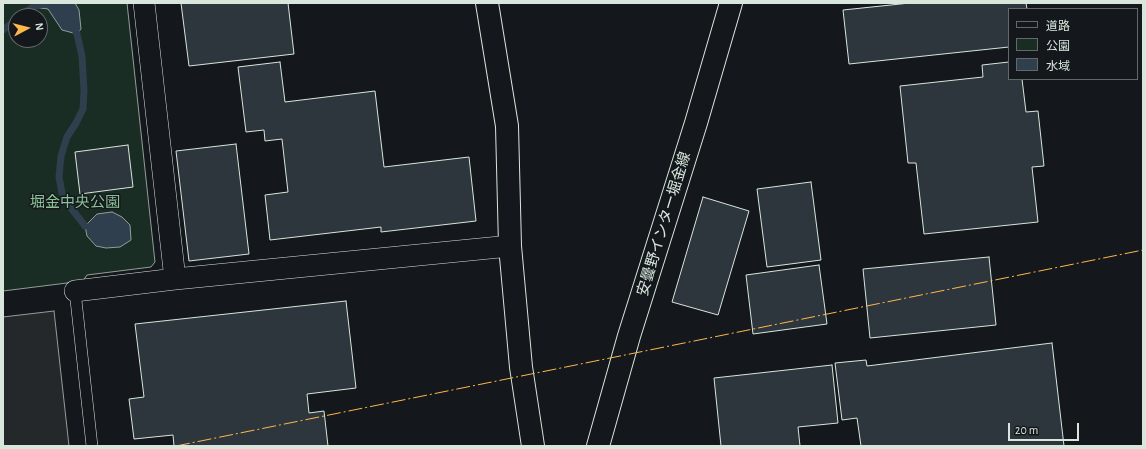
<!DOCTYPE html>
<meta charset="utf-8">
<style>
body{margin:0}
#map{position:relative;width:1146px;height:449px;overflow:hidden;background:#14181c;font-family:"Alegreya Sans","Noto Sans JP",sans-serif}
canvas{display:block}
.frame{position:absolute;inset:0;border:4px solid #d8e6dc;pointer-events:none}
.legend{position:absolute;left:1008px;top:8px;width:130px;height:72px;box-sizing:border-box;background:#14181c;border:1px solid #626a69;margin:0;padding:5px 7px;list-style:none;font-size:12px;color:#d8e6dc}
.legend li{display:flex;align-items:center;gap:8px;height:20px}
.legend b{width:20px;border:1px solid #626a69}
.north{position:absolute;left:8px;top:8px;width:40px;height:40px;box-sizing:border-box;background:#14181c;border:1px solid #626a69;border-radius:50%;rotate:83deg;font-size:11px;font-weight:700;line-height:16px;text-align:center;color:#d8e6dc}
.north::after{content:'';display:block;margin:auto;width:14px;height:18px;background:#ffb74d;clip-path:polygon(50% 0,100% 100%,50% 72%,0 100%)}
.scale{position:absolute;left:1008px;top:423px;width:71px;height:18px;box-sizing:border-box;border:2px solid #d8e6dc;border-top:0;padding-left:5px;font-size:12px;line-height:14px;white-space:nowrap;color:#d8e6dc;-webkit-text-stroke:3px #14181c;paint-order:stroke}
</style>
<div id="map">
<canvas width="1146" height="449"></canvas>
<div class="frame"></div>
<ul class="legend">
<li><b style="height:5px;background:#14181c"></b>道路</li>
<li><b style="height:11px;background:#1a2d24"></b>公園</li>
<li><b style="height:11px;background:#2f3f4d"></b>水域</li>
</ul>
<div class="north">N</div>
<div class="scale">20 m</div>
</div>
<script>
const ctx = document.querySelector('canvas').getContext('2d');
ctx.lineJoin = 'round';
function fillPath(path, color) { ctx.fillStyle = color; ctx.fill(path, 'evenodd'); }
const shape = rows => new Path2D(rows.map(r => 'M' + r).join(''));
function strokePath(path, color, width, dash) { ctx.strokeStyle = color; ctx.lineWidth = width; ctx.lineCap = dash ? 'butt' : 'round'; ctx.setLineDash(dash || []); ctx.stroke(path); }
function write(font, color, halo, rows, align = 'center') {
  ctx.font = font + ' "Alegreya Sans","Noto Sans JP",sans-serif'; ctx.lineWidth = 3; ctx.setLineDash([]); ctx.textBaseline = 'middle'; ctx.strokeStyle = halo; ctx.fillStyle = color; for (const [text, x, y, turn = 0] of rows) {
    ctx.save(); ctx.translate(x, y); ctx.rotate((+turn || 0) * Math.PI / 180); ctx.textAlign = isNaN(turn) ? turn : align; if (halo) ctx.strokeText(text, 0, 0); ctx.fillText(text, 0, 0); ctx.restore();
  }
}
const green = shape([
 [3,3,127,3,155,262,151,267,87,275,83,281,3,291,3,3],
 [16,16,40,16,40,40,16,40,16,16]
]);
fillPath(green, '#1a2d24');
strokePath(green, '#939e99', 1);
const parking = shape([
 [54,311,69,446,3,446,3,317,54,311]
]);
fillPath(parking, '#24282b');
strokePath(parking, '#939e99', 1);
const water = shape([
 [35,3,75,3,79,10,81,29,77,34,62,30,48,9,33,7,35,3],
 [112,212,122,217,130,225,131,240,120,247,106,248,96,246,87,236,85,226,97,214,112,212]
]);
fillPath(water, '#2f3f4d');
strokePath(water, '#939e99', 1);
strokePath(shape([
 [20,16,33,7,46,3],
 [73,25,77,34,82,56,84,91,83,109,76,123,67,137,61,156,59,177,62,193,71,208,85,226],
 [3,30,16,20]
]), '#2f3f4d', 7);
const building = shape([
 [181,3,288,3,294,54,189,66,181,3],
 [910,3,1026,3,1027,9,1009,9,1009,47,849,64,843,10,910,3],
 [280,62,285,102,375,91,384,167,469,157,476,221,381,232,381,227,270,240,265,195,288,192,282,139,265,141,264,130,246,132,238,67,280,62],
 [1009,62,1009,79,1022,79,1026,112,1038,111,1044,166,1032,167,1038,222,924,234,916,163,908,163,900,86,983,77,982,65,1009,62],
 [236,144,249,254,189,261,176,151,236,144],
 [128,145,133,187,80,194,75,152,128,145],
 [811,182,821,260,767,267,757,189,811,182],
 [703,197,749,211,718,315,672,302,703,197],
 [989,257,996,325,870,338,863,269,989,257],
 [819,265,827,324,753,334,746,275,819,265],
 [346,301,356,388,307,394,309,413,324,411,328,446,174,446,173,435,134,439,129,399,144,397,135,324,346,301],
 [1052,343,1064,446,861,446,857,418,842,420,835,363,866,360,867,366,1052,343],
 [832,365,838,423,798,427,800,446,721,446,714,378,832,365]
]);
fillPath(building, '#2c363c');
strokePath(building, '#d8e6dc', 1);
const lane = shape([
 [75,291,92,446]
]);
const street = shape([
 [144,3,175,279],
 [75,291,175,279,510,246]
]);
const secondary = shape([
 [487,3,507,126,510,246,521,367,533,446]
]);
const primary = shape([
 [598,446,629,336,696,123,731,3]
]);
strokePath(lane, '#d8e6dc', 12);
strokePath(street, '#d8e6dc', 22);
strokePath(secondary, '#d8e6dc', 24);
strokePath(primary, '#d8e6dc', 24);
strokePath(lane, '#14181c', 11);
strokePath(street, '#14181c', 21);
strokePath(secondary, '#14181c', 22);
strokePath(primary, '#14181c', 22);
strokePath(shape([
 [176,446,1143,250]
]), '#ffb74d', 1, [14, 3, 2, 3]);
write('15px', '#8ac095', '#14181c', [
 ["堀金中央公園",75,202]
]);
write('15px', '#d8e6dc', '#14181c', [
 ["安曇野インター堀金線",664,224,-73]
]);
</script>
